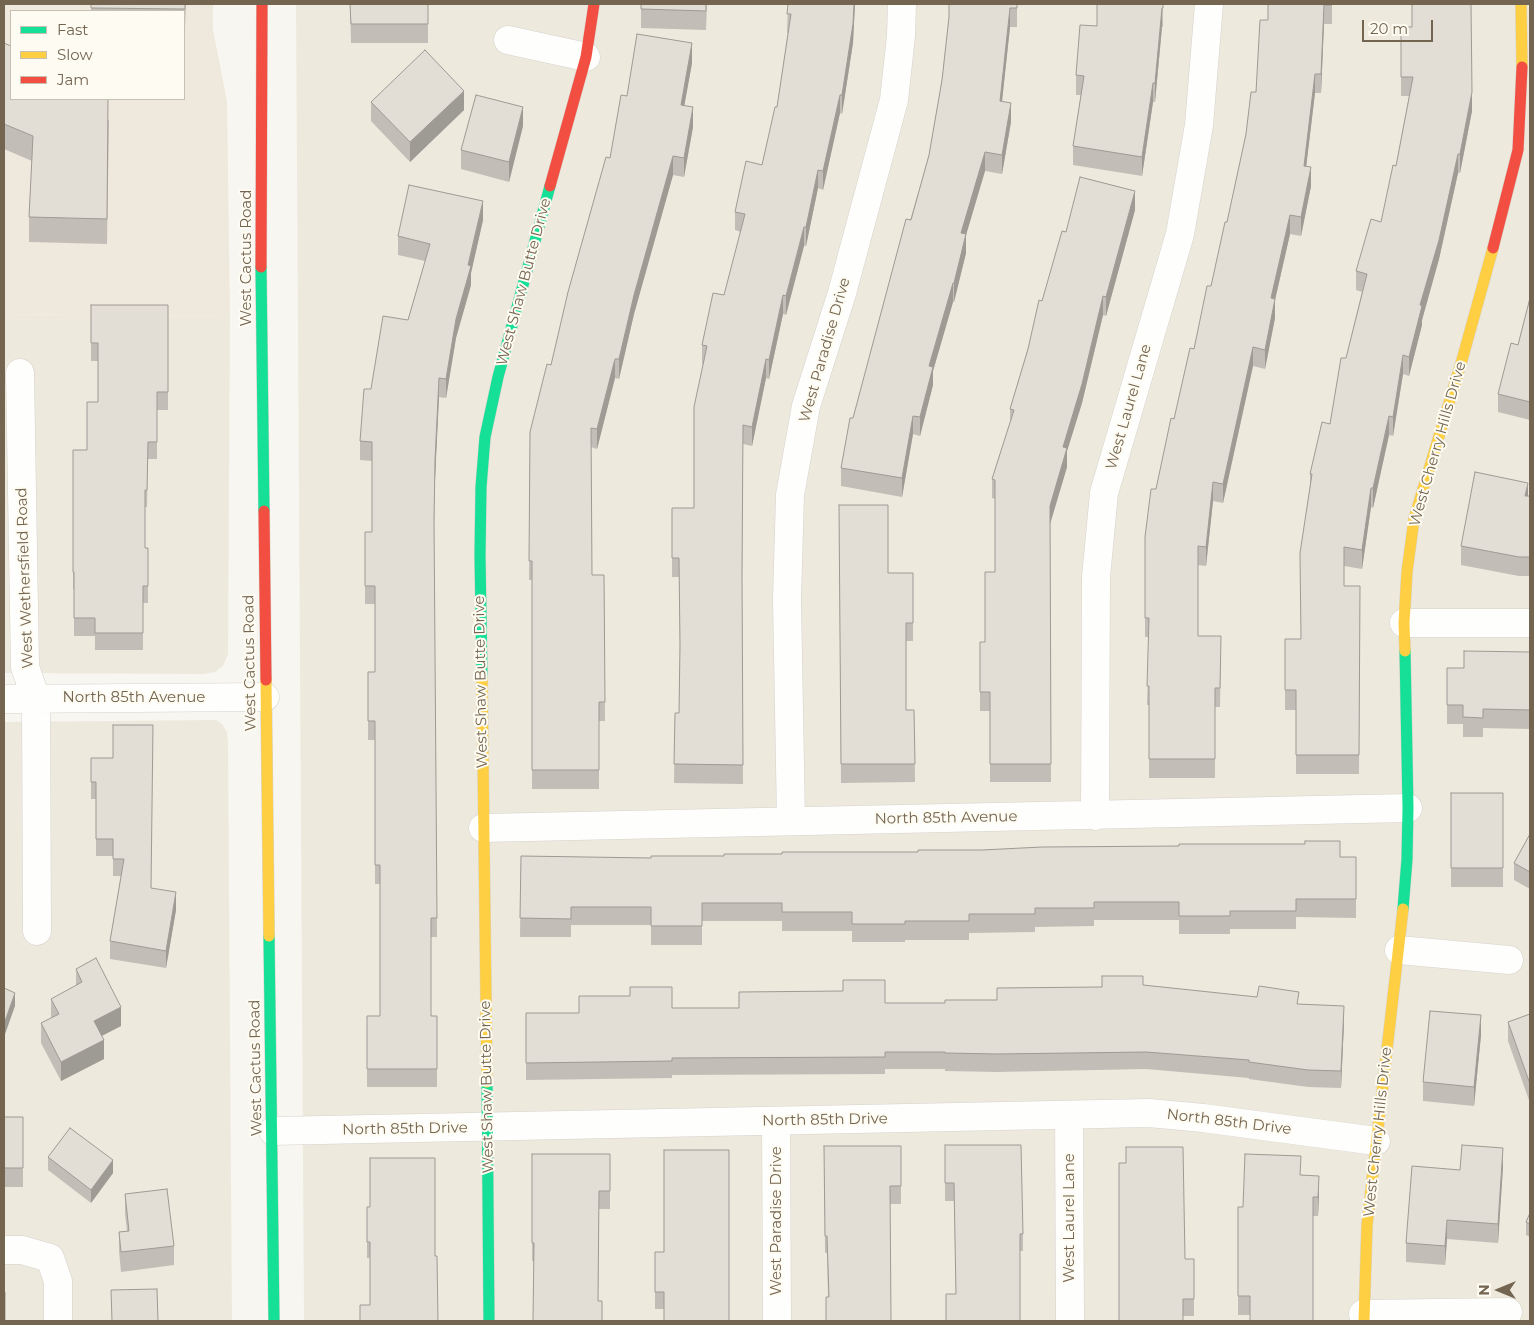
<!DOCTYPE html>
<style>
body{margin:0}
#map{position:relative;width:1534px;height:1325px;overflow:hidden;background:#f8f6f0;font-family:Montserrat,sans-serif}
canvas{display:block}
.frame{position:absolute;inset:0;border:5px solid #746551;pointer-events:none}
.legend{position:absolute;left:10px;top:10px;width:175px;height:90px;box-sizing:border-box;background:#fefcf2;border:1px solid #c7c0b2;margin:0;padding:6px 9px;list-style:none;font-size:15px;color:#746551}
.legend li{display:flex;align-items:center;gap:10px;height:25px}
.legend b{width:25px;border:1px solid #c7c0b2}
.north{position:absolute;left:1474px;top:1265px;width:50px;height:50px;-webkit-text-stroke:4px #fefcf2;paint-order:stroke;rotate:270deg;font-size:14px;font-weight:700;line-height:20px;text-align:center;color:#746551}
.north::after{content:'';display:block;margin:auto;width:18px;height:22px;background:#746551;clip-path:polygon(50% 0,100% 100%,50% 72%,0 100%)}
.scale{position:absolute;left:1362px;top:20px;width:71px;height:22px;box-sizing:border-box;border:2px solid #746551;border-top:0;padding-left:6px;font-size:15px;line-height:18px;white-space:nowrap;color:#746551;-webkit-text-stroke:4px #fefcf2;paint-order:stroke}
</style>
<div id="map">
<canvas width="1534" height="1325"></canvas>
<div class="frame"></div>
<ul class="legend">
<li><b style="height:6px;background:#16e098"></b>Fast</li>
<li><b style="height:6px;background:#ffcf43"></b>Slow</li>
<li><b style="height:6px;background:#f24e42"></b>Jam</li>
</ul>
<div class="north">N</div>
<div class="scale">20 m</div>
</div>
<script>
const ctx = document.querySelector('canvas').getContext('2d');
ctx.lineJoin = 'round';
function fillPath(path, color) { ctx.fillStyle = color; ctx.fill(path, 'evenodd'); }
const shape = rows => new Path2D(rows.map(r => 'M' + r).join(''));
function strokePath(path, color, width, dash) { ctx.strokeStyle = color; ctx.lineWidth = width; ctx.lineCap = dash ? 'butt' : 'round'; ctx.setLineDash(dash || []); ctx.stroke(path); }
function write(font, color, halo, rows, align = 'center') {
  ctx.font = font + ' Montserrat,sans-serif'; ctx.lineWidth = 4; ctx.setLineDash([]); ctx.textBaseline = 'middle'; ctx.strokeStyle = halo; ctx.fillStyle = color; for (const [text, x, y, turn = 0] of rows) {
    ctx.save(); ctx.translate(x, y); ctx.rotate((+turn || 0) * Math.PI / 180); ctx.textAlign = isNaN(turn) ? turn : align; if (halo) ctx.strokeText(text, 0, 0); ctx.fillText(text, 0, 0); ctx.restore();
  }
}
fillPath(shape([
 [296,4,1530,4,1530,1321,304,1321],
 [4,314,230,317,228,654,223,666,215,672,204,674,4,673],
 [216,720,222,724,227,732,228,742,232,1321,4,1321,4,722]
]), '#eee9dd');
fillPath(shape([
 [4,4,213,4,213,30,227,101,230,317,4,314],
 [11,11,184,11,184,99,11,99]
]), '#efe8dd');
const street = shape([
 [508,40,586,57],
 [20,373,25,667,36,699,37,931],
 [1404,623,1530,623],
 [4,699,265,697],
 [1095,816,1096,577,1104,493,1180,234,1199,125,1209,4],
 [791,821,787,599,790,495,806,406,842,293,894,100,901,36,902,4],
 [483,828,1408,808],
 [1399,950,1509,960],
 [1069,1115,1070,1321],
 [776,1121,777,1321],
 [273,1131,1149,1113,1203,1118,1376,1141],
 [4,1250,22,1250,50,1258,58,1281,58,1321],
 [1363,1314,1508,1312]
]);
const fast = shape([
 [261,267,264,511],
 [482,678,480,555,481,487,485,437,498,377,550,186],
 [1403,909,1407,859,1408,808,1405,651],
 [269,936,274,1321],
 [487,1082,489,1321]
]);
const slow = shape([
 [1521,4,1522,67],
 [1405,651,1404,623,1407,572,1414,519,1462,360,1493,248],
 [482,678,487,1082],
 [266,680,269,936],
 [1364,1321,1367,1225,1403,909]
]);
const jam = shape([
 [550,186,586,57,594,4],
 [1493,248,1518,150,1522,67],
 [261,267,262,4],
 [264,511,266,680]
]);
strokePath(street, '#d6d2cc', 29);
strokePath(fast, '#d6d2cb', 12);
strokePath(slow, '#d6d2cb', 12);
strokePath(jam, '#d6d2cb', 12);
strokePath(street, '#fefefd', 28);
strokePath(fast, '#16e098', 11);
strokePath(slow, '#ffcf43', 11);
strokePath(jam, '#f24e42', 11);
fillPath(shape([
 [91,4,186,4,185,28,184,28,184,11,91,11],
 [350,4,428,4,428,43,351,43],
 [641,4,707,4,706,30,641,28],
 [788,4,855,4,853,43,842,114,840,113,823,190,818,188,806,246,804,246,786,315,783,314,769,379,766,378,752,446,743,444,742,585,743,784,674,783,675,713,679,713,680,655,679,577,672,577,672,508,694,508,703,364,702,364,702,345,724,295,741,232,735,230,735,212,762,165,777,107,788,33,787,33],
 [1017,4,1017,27,1010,27,1002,101,1011,122,1002,174,985,171,966,235,966,253,954,302,953,302,933,371,933,385,920,436,913,434,902,497,841,486,841,468,853,418,929,155,942,80,949,17],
 [1163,4,1163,27,1162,27,1155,102,1153,102,1142,176,1073,165,1073,146,1081,95,1076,95,1076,75,1097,26],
 [1268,4,1332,4,1332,24,1324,24,1321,93,1315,93,1306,166,1311,186,1301,236,1290,234,1275,300,1275,318,1265,369,1253,366,1223,503,1213,501,1206,566,1198,565,1198,636,1221,655,1220,707,1215,707,1215,778,1149,778,1149,705,1147,705,1149,637,1145,637,1145,537,1156,489,1174,419,1211,286,1227,222,1256,92,1268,20],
 [1401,27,1412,27,1472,111,1460,173,1458,173,1439,259,1422,320,1422,325,1409,376,1403,374,1393,436,1389,435,1373,508,1371,507,1362,569,1344,566,1344,586,1360,586,1359,774,1296,774,1296,710,1285,710,1285,639,1301,639,1310,486,1310,474,1330,424,1362,292,1356,290,1356,271,1381,222,1396,166,1409,96,1401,96],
 [4,43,109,120,107,244,29,242,29,217,32,161,4,149],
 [692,63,684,106,693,127,684,177,673,175,634,314,619,379,615,378,597,449,591,447,592,575,604,575,605,721,599,721,599,789,532,789,532,580,529,580,530,432,551,365,610,158,627,96],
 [371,102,464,110,410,162,371,121],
 [523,126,509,182,461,169,461,150],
 [1135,210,1106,316,1103,315,1082,403,1067,451,1067,467,1050,524,1051,782,990,782,990,711,980,711,980,642,985,642,995,572,995,499,992,498,992,479,1010,423,1010,409,1042,301,1066,232],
 [483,220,471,273,471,285,456,338,446,398,439,397,435,479,434,531,437,937,431,937,431,1016,437,1016,437,1087,367,1087,367,1016,380,1016,380,884,375,884,375,740,368,740,368,672,375,672,375,604,365,604,365,532,372,532,372,461,360,460,360,441,371,389,408,320,425,261,398,255,398,236],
 [1530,298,1530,420,1498,412,1498,394,1518,345],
 [91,305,168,305,168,410,157,410,157,459,148,459,147,507,145,507,145,548,148,548,148,603,143,603,143,650,95,650,95,636,74,636,74,589,73,589,73,450,87,450,98,402,98,361,91,361],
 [1528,496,1530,496,1530,576,1519,576,1461,565,1461,546],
 [839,505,888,573,913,573,913,641,906,641,906,710,914,710,915,782,841,783],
 [1530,652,1530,729,1483,728,1483,737,1463,737,1463,724,1447,724,1447,705,1464,668],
 [91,758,151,888,176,910,166,968,110,959,110,941,121,876,113,876,113,856,96,856,96,799,91,799],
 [1451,793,1503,793,1503,887,1451,887],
 [1530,834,1530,889,1514,880,1514,863],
 [521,856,651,858,1356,857,1356,918,1296,917,1296,929,1230,929,1230,934,1179,934,1179,920,1094,920,1094,926,1035,927,1035,932,969,933,969,940,905,940,905,942,852,942,852,931,782,931,782,921,702,921,702,945,651,945,651,925,571,925,571,937,520,937],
 [76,969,121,1026,101,1036,104,1059,61,1081,41,1043,41,1023,51,1018,51,999,76,986],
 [1143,985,1299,1004,1344,1023,1341,1088,1308,1087,1249,1079,1249,1078,1146,1069,997,1072,945,1071,945,1069,885,1069,885,1074,672,1075,672,1078,526,1080,526,1013,579,1013,672,1008,739,1008,885,1003,945,1003,997,1000,1102,987],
 [1530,1014,1530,1103,1508,1041,1508,1022],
 [1481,1035,1474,1106,1423,1101,1423,1082],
 [4,1117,23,1117,23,1187,4,1187],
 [945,1145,1023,1234,1023,1251,1020,1251,956,1294,954,1201,945,1201],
 [824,1146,901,1146,901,1204,890,1204,828,1297,827,1253,825,1253],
 [532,1154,610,1154,610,1209,599,1209,598,1301,602,1321,534,1261,532,1261],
 [48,1157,113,1173,91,1203,48,1170],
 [1503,1167,1498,1243,1447,1239,1445,1265,1406,1262,1406,1243,1460,1170],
 [1301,1175,1319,1195,1318,1216,1313,1216,1250,1315,1238,1315,1238,1207,1243,1207],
 [125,1194,174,1246,174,1265,121,1272,119,1251,119,1232,127,1231,125,1213],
 [367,1207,435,1256,370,1305,370,1258,367,1258],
 [1530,1213,1530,1237,1526,1235,1526,1222],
 [655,1252,664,1252,664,1309,655,1309],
 [1185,1259,1194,1259,1194,1316,1183,1316,1118,1321]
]), '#c2beb7');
fillPath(shape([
 [854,4,855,4,853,43,842,114,842,95],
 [1324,5,1324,24,1321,93,1321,74],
 [1010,8,1010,27,1000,120,1000,101],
 [1162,8,1162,27,1155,102,1155,83],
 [692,43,692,63,681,124,681,105],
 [1315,74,1315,93,1304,185,1304,166],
 [1153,83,1153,102,1142,176,1142,157],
 [464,91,464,110,410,162,410,142],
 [1472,92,1472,111,1460,173,1460,154],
 [840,95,840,113,823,190,823,171],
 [1011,103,1011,122,1002,174,1002,155],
 [523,107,523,126,509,182,509,162],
 [693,107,693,127,684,177,684,158],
 [985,152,985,171,966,235,966,253,954,302,954,283,961,233],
 [1458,154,1458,173,1439,259,1422,320,1422,325,1409,376,1409,357,1420,305],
 [673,156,673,175,634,314,619,379,619,359,634,295],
 [1311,167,1311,186,1301,236,1301,217],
 [818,170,818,188,806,246,806,227],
 [1135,191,1135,210,1106,316,1106,297],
 [483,201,483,220,471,273,471,285,456,338,446,398,446,379,456,319],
 [1290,215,1290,234,1275,300,1275,318,1265,369,1265,350,1271,298],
 [804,227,804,246,786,315,786,296],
 [953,283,953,302,933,371,933,385,920,436,920,417,929,366],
 [783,295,783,314,769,379,769,360],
 [1103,296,1103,315,1082,403,1067,451,1067,467,1050,524,1050,506,1063,447],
 [1253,347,1253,366,1223,503,1223,484],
 [1403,355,1403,374,1393,436,1393,417],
 [615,359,615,378,597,449,597,429],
 [766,359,766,378,752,446,752,427],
 [439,378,439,397,435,479,435,460],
 [913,416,913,434,902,497,902,478],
 [1389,416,1389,435,1373,508,1373,488],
 [1213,482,1213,501,1206,566,1206,547],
 [1528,483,1528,502,1525,496],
 [1371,488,1371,507,1362,569,1362,550],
 [176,892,176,910,166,968,166,951],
 [15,993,15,1006,4,1037,4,1024],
 [1344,1006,1344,1023,1341,1088,1341,1071],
 [121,1007,121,1026,94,1040,94,1021],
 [1481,1015,1481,1035,1474,1106,1474,1087],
 [104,1040,104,1059,61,1081,61,1062],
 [1503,1148,1503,1167,1498,1243,1498,1224],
 [113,1160,113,1173,91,1203,91,1190],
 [1319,1176,1319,1195,1318,1216,1318,1197],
 [1447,1220,1447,1239,1445,1265,1445,1246]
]), '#9e9b95');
const building = shape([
 [91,4,185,4,185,9,91,8,91,4],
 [350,4,428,4,428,24,351,24,350,4],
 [641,4,706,4,706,11,641,9,641,4],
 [788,4,854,4,853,24,842,95,840,95,823,171,818,170,806,227,804,227,786,296,783,295,769,360,766,359,752,427,743,425,742,576,743,765,674,764,675,713,679,713,680,645,679,558,672,558,672,508,694,508,694,407,707,346,702,345,713,293,724,295,745,214,735,212,746,161,762,165,775,107,777,107,791,14,787,14,788,4],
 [949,4,1017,4,1017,8,1010,8,1000,101,1011,103,1002,155,985,152,961,233,966,234,954,283,953,283,929,366,933,367,920,417,913,416,902,478,841,468,850,418,853,418,906,219,911,220,929,155,942,80,949,17,949,4],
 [1097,4,1163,4,1163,8,1162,8,1155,83,1153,83,1142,157,1073,146,1084,76,1076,75,1080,25,1097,26,1097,4],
 [1268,4,1332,4,1332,5,1324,5,1321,74,1315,74,1304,166,1311,167,1301,217,1290,215,1271,298,1275,299,1265,350,1253,347,1223,484,1213,482,1206,547,1198,546,1198,636,1221,636,1220,688,1215,688,1215,759,1149,759,1149,686,1147,686,1149,618,1145,618,1145,537,1151,489,1156,489,1171,418,1174,419,1190,348,1194,349,1207,286,1211,286,1225,222,1227,222,1246,134,1251,92,1256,92,1260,20,1268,20,1268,4],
 [1412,4,1471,4,1472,92,1460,154,1458,154,1439,240,1420,305,1422,306,1409,357,1403,355,1393,417,1389,416,1373,488,1371,488,1362,550,1344,547,1344,586,1360,586,1359,755,1296,755,1296,690,1285,690,1285,639,1301,639,1300,553,1312,474,1310,474,1322,422,1330,424,1341,358,1346,358,1367,274,1356,271,1371,219,1381,222,1393,165,1396,166,1413,77,1401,77,1401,27,1412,27,1412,4],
 [637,34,692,43,681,105,693,107,684,158,673,156,634,295,619,359,615,359,597,429,591,428,592,575,604,575,605,702,599,702,599,770,532,770,532,561,529,561,530,432,547,364,551,365,568,292,606,157,610,158,621,95,627,96,637,34],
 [4,43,11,46,11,99,108,99,107,219,29,217,33,136,4,124,4,43],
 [425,50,464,91,410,142,371,102,425,50],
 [476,95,523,107,509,162,461,150,476,95],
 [1080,177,1135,191,1106,297,1103,296,1082,384,1063,447,1067,448,1050,506,1051,764,990,764,990,692,980,692,980,642,985,642,985,572,995,572,995,480,992,479,1014,410,1010,409,1028,349,1039,300,1042,301,1062,231,1066,232,1080,177],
 [409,185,483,201,468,265,471,266,456,319,446,379,439,378,435,460,434,520,437,918,431,918,431,1016,437,1016,437,1069,367,1069,367,1016,380,1016,380,865,375,865,375,721,368,721,368,672,375,672,375,586,365,586,365,532,372,532,372,442,360,441,364,389,371,389,383,316,408,320,430,244,398,236,409,185],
 [1530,298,1530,402,1498,394,1511,343,1518,345,1530,298],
 [91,305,168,305,168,392,157,392,157,442,148,442,147,490,145,490,145,548,148,548,148,586,143,586,143,633,95,633,95,618,74,618,74,572,73,572,73,450,87,450,87,402,98,402,98,343,91,343,91,305],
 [1475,472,1528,483,1525,496,1530,496,1530,557,1519,557,1461,546,1475,472],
 [839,505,888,505,888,573,913,573,913,623,906,623,906,710,914,710,915,764,841,764,839,505],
 [1464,651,1530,652,1530,710,1483,709,1483,718,1463,717,1463,705,1447,705,1447,668,1464,668,1464,651],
 [113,725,153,725,151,888,176,892,166,951,110,941,124,859,113,859,113,839,96,839,96,782,91,782,91,758,113,758,113,725],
 [1451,793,1503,793,1503,868,1451,868,1451,793],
 [1530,834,1530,872,1514,863,1530,834],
 [1305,841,1340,841,1340,857,1356,857,1356,899,1296,899,1296,911,1230,911,1230,916,1179,916,1179,902,1094,902,1094,908,1035,908,1035,914,969,914,969,921,905,921,905,924,852,924,852,912,782,912,782,903,702,903,702,926,651,926,651,907,571,907,571,919,520,918,521,856,651,858,651,856,724,856,724,854,782,854,782,852,918,852,918,850,982,850,1042,847,1179,846,1179,844,1305,844,1305,841],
 [96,958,121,1007,94,1021,104,1040,61,1062,41,1023,59,1014,51,999,82,982,76,969,96,958],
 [1102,976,1143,976,1143,985,1257,997,1259,986,1299,992,1297,1004,1344,1006,1341,1071,1308,1070,1249,1062,1249,1060,1146,1052,997,1054,945,1053,945,1052,885,1052,885,1057,672,1058,672,1061,526,1063,526,1013,579,1013,579,996,630,996,630,987,672,987,672,1008,739,1008,739,992,843,991,843,980,885,980,885,1003,945,1003,945,1000,997,1000,997,988,1102,987,1102,976],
 [4,988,15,993,4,1024,4,988],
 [1430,1011,1481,1015,1474,1087,1423,1082,1430,1011],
 [1530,1014,1530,1084,1508,1022,1530,1014],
 [4,1117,23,1117,23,1168,4,1168,4,1117],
 [70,1128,113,1160,91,1190,48,1157,70,1128],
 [945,1145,1021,1145,1023,1234,1020,1234,1020,1321,946,1321,946,1294,956,1294,954,1183,945,1183,945,1145],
 [1462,1145,1503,1148,1498,1224,1447,1220,1445,1246,1406,1243,1412,1166,1460,1170,1462,1145],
 [824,1146,901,1146,901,1186,890,1186,891,1321,826,1321,826,1297,829,1297,827,1236,825,1236,824,1146],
 [1126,1147,1183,1147,1185,1259,1194,1259,1194,1299,1183,1299,1183,1321,1119,1321,1119,1163,1126,1163,1126,1147],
 [664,1150,729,1150,729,1321,664,1321,664,1292,655,1292,655,1252,664,1252,664,1150],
 [532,1154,610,1154,610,1191,599,1191,598,1301,602,1301,602,1321,533,1321,534,1243,532,1243,532,1154],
 [1245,1154,1301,1156,1300,1175,1319,1176,1318,1197,1313,1197,1313,1321,1250,1321,1250,1296,1238,1296,1238,1207,1243,1207,1245,1154],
 [370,1158,435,1158,435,1256,437,1256,438,1321,360,1321,360,1305,370,1305,370,1242,367,1242,367,1207,370,1207,370,1158],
 [167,1189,174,1246,121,1252,119,1232,129,1231,125,1194,167,1189],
 [1530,1213,1530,1224,1526,1222,1530,1213],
 [157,1289,158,1321,112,1321,111,1290,157,1289],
 [4,1292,5,1292,5,1321,4,1321,4,1292]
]);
fillPath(building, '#e2ddd5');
strokePath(building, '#9e9b95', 1);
write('15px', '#746551', '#fefcf2', [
 ["West Cactus Road",247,258,-90],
 ["West Shaw Butte Drive",524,282,-75],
 ["West Paradise Drive",825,350,-74],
 ["West Laurel Lane",1129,407,-74],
 ["West Cherry Hills Drive",1438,444,-74],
 ["West Wethersfield Road",25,578,-92],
 ["West Cactus Road",250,663,-91],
 ["West Shaw Butte Drive",481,682,-91],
 ["North 85th Avenue",134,698],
 ["North 85th Avenue",946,818,-1],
 ["West Cactus Road",256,1068,-91],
 ["West Shaw Butte Drive",487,1087,-91],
 ["North 85th Drive",825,1120,-1],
 ["North 85th Drive",1229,1122,7],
 ["North 85th Drive",405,1129,-1],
 ["West Cherry Hills Drive",1378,1132,-84],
 ["West Laurel Lane",1070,1218,-90],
 ["West Paradise Drive",777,1221,-90]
]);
</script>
